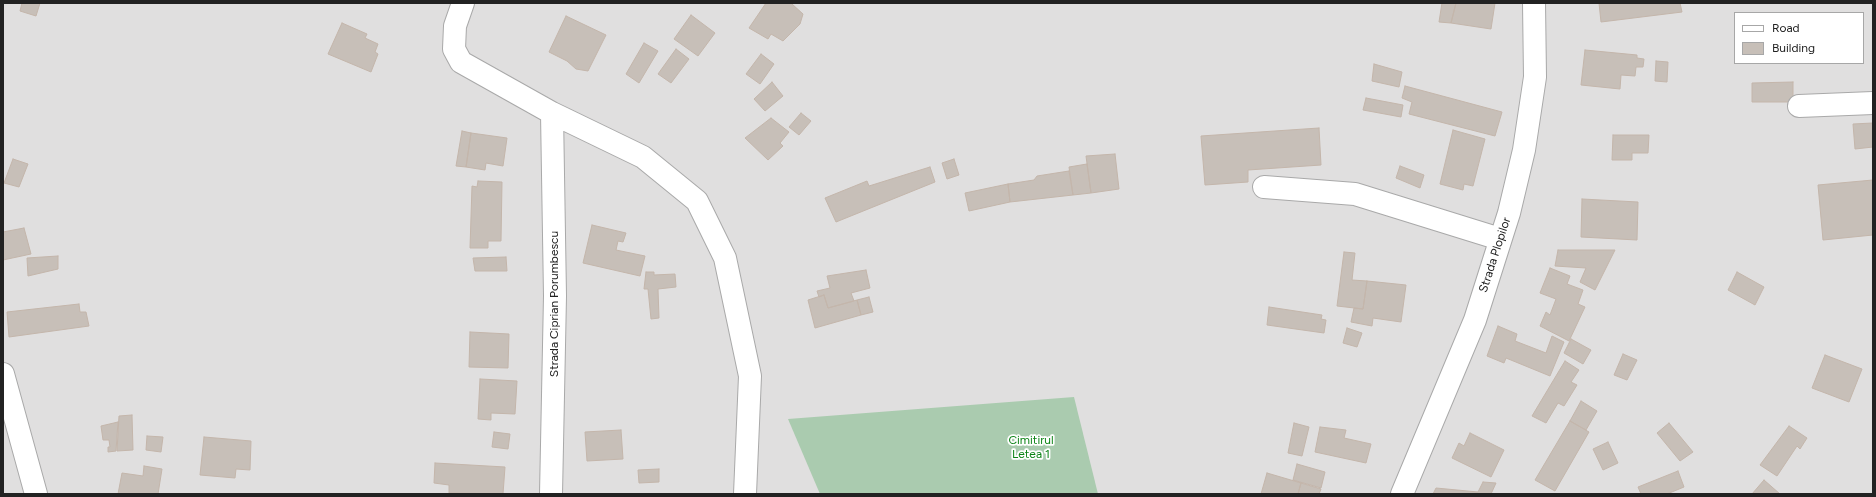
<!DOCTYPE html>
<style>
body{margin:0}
#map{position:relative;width:1876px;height:497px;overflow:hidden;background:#f2efe9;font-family:Figtree,sans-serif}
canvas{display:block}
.frame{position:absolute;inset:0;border:4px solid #222;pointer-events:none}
.legend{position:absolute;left:1734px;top:12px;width:130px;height:52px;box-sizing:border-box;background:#fff;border:1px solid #a7a7a7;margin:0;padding:5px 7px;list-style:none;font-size:12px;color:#222}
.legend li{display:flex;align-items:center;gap:8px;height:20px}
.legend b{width:20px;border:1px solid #a7a7a7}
</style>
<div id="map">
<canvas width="1876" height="497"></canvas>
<div class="frame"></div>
<ul class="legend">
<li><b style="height:5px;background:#fff"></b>Road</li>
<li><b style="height:11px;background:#c7bfb8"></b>Building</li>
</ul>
</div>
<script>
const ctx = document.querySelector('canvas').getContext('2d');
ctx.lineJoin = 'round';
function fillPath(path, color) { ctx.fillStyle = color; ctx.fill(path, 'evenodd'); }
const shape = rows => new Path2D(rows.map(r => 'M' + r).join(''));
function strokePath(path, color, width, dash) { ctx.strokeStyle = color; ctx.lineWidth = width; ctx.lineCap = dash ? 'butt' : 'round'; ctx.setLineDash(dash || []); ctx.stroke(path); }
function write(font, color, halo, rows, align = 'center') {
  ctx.font = font + ' Figtree,sans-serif'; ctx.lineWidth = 3.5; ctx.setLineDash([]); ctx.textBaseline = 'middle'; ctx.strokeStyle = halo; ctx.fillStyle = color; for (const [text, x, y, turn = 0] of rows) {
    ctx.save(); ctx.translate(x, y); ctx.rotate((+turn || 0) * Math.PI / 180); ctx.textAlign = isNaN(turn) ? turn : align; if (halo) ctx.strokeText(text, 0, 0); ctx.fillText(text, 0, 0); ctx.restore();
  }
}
fillPath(shape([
 [3,3,1873,3,1873,494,3,494],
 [1735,13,1863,13,1863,63,1735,63]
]), '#e0dfdf');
fillPath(shape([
 [1074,397,1098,494,820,494,788,419]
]), '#aacbaf');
const building = shape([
 [22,3,40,3,36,16,20,11,22,3],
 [766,3,793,3,792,4,803,14,800,24,783,41,771,34,768,39,749,28,766,3],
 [1442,3,1456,3,1451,23,1439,22,1442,3],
 [1456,3,1495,3,1491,29,1451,23,1456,3],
 [1599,3,1680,3,1682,12,1601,22,1599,3],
 [691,15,715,33,698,56,674,39,691,15],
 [566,16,606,35,588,71,576,69,567,61,549,52,566,16],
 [342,23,367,34,365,38,378,44,375,52,378,54,371,72,328,54,342,23],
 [644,43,658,51,639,83,626,74,644,43],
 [676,49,689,59,671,83,658,74,676,49],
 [1585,50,1637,55,1637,58,1644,59,1643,67,1636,67,1635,76,1621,75,1620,89,1581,85,1585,50],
 [761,54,774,64,760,84,746,74,761,54],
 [1656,61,1668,62,1667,82,1655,81,1656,61],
 [1374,64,1402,72,1399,87,1372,81,1374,64],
 [772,82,783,96,765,111,754,99,772,82],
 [1793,82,1793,102,1752,102,1752,83,1793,82],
 [1405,86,1502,112,1495,136,1409,114,1412,102,1402,98,1405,86],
 [1366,98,1403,105,1401,117,1363,110,1366,98],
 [801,113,811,121,799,135,789,127,801,113],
 [771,118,789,132,780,143,783,146,768,160,745,138,771,118],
 [1873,123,1873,147,1855,149,1853,124,1873,123],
 [1319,128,1321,165,1248,170,1248,182,1205,185,1201,136,1319,128],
 [1453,130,1485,139,1473,186,1464,184,1463,190,1440,184,1453,130],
 [462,131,471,133,466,167,456,166,462,131],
 [471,133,507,138,503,166,486,163,485,170,466,167,471,133],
 [1613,135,1649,135,1648,153,1632,153,1632,160,1612,160,1613,135],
 [1115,154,1119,189,1091,193,1086,156,1115,154],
 [13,159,28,164,19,187,4,183,13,159],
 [954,159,959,175,947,179,942,163,954,159],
 [1087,164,1091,193,1073,195,1069,167,1087,164],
 [1400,166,1424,175,1420,188,1396,178,1400,166],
 [930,167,935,182,836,222,825,198,867,181,869,186,930,167],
 [1069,171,1073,195,1010,202,1008,184,1034,180,1037,176,1069,171],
 [1873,180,1873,235,1823,240,1818,185,1873,180],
 [478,181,502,182,501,241,488,241,488,248,470,248,472,186,477,187,478,181],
 [1008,184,1010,202,969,211,965,193,1008,184],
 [1582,199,1638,202,1637,240,1581,237,1582,199],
 [592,225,626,233,623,242,618,241,616,250,645,256,640,276,583,263,592,225],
 [24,228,31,254,3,260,3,232,24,228],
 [1558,250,1615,250,1595,290,1580,282,1586,268,1555,266,1558,250],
 [1344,252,1355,253,1352,280,1367,281,1363,309,1337,306,1344,252],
 [58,256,58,269,28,276,27,258,58,256],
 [506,257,507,271,475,271,473,258,506,257],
 [1550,268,1570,276,1567,284,1583,290,1578,304,1585,307,1569,341,1540,326,1546,312,1550,315,1556,299,1540,293,1550,268],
 [866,270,870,288,851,293,854,301,828,308,824,295,819,297,817,291,830,288,827,276,866,270],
 [646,272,654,272,654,275,675,274,676,287,658,289,659,318,651,319,648,289,644,289,646,272],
 [1737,272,1764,287,1755,305,1728,290,1737,272],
 [1367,281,1406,285,1401,322,1373,318,1372,326,1351,322,1354,308,1363,309,1367,281],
 [824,295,828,308,857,300,861,315,815,328,808,300,824,295],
 [869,297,873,312,861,315,857,300,869,297],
 [79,304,80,312,86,312,89,326,9,337,7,312,79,304],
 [1269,307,1322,315,1321,319,1326,320,1324,333,1267,325,1269,307],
 [1498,326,1517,334,1515,341,1546,353,1552,336,1564,342,1550,376,1506,358,1504,363,1487,356,1498,326],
 [1347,328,1362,333,1357,347,1343,343,1347,328],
 [470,332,509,334,508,368,469,367,470,332],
 [1571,339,1591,350,1583,364,1564,353,1571,339],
 [1623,354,1637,360,1627,380,1614,375,1623,354],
 [1825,355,1862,369,1849,402,1812,388,1825,355],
 [1565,361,1579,370,1571,382,1577,385,1564,406,1558,403,1546,423,1532,416,1565,361],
 [480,379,517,381,515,414,491,413,491,420,478,419,480,379],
 [1581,401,1597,411,1586,430,1570,421,1581,401],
 [132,415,133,450,117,451,119,416,132,415],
 [1570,421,1589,432,1555,491,1535,480,1570,421],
 [118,422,116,451,108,452,108,447,110,447,109,440,103,440,101,426,118,422],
 [1294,423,1309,427,1302,456,1288,453,1294,423],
 [1669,423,1693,452,1680,461,1657,433,1669,423],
 [1789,426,1807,438,1800,449,1797,446,1777,476,1760,465,1789,426],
 [1320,427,1346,430,1344,438,1371,444,1366,463,1315,452,1320,427],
 [621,430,623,459,587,461,585,432,621,430],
 [494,432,510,434,508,449,492,447,494,432],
 [1470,433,1504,450,1491,477,1452,458,1459,443,1464,446,1470,433],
 [147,436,163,437,161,452,146,450,147,436],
 [204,437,251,441,250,470,236,469,235,478,200,475,204,437],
 [1608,442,1618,463,1603,470,1593,449,1608,442],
 [435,463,505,467,503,494,449,493,449,485,434,483,435,463],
 [1297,464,1325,472,1321,488,1293,480,1297,464],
 [144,466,162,469,158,494,118,494,122,473,143,476,144,466],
 [659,469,659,482,639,483,638,470,659,469],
 [1678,471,1684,487,1667,494,1641,494,1638,487,1678,471],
 [1267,473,1301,483,1298,494,1261,494,1267,473],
 [1764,480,1780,494,1752,494,1764,480],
 [1483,482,1496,483,1491,494,1433,494,1436,488,1478,492,1483,482],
 [1301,483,1321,489,1319,494,1298,494,1301,483]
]);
fillPath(building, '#c7bfb8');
strokePath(building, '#c4b6ab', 1);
const minor = shape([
 [463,3,455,26,454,49,461,62,552,113,643,157,697,201,725,258,750,376,745,494],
 [1799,106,1873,103],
 [1264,187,1355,194,1500,239],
 [3,374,36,494],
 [551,494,555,296,552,113],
 [1402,494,1475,320,1509,213,1524,150,1535,77,1534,3]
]);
strokePath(minor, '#a9a9a9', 24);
strokePath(minor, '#fff', 22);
write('12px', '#222', '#fff', [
 ["Strada Plopilor",1495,255,-72],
 ["Strada Ciprian Porumbescu",554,304,-90]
]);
write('12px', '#0c8416', '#fff', [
 ["Cimitirul",1031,440],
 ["Letea 1",1031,454]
]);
</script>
